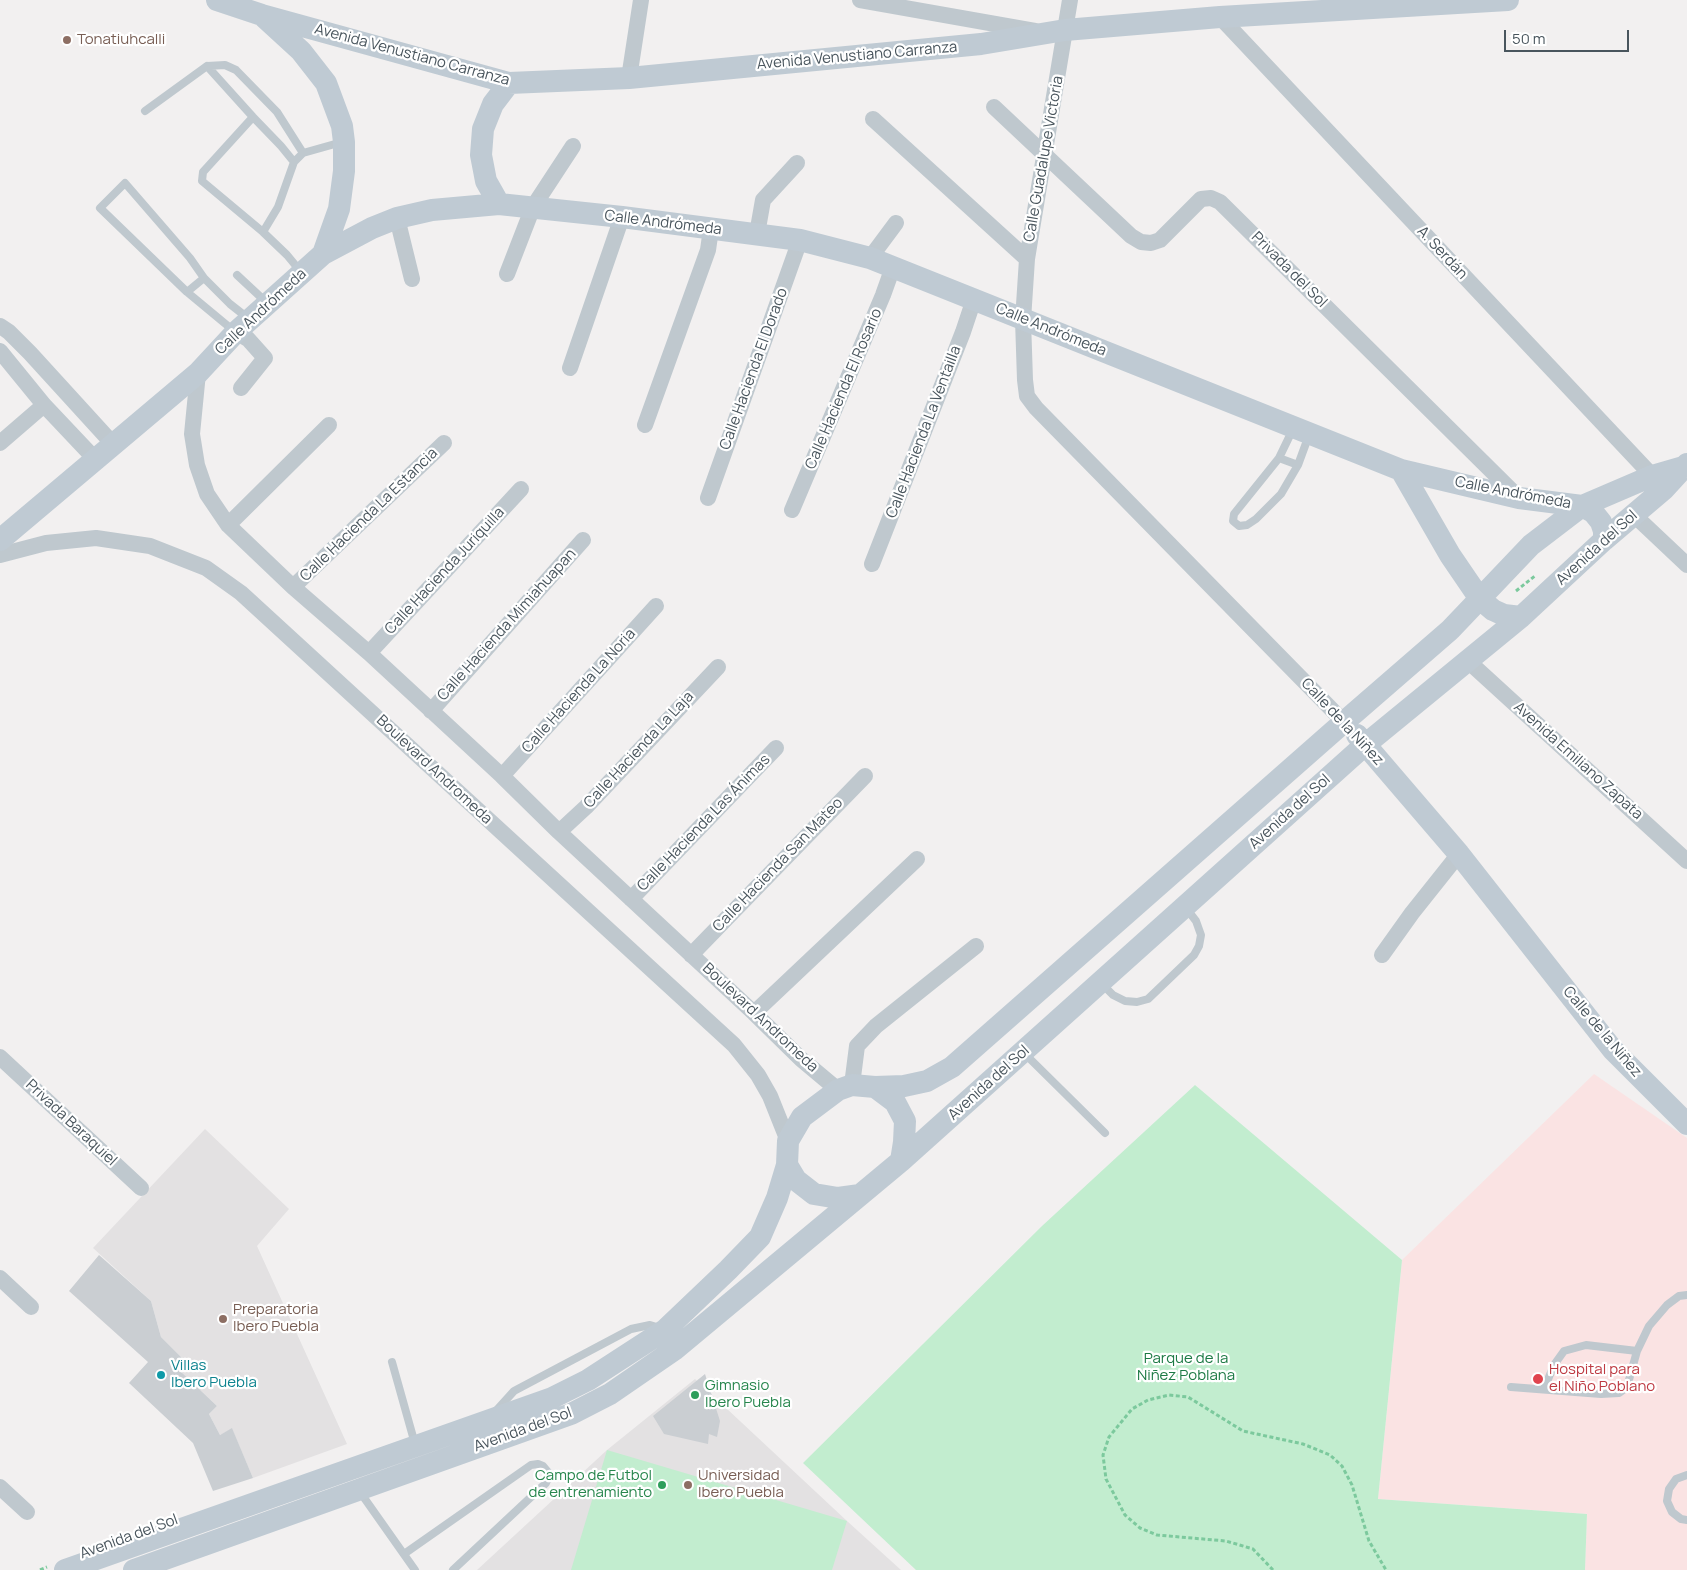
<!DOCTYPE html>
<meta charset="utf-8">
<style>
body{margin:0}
#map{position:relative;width:1687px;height:1570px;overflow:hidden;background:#f2f0f0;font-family:Manrope,sans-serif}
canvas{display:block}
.scale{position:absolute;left:1504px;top:30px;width:125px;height:22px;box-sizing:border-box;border:2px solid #49555d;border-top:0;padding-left:6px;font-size:15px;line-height:18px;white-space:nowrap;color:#49555d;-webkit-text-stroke:4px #fff;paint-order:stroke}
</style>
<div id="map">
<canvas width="1687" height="1570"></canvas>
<div class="scale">50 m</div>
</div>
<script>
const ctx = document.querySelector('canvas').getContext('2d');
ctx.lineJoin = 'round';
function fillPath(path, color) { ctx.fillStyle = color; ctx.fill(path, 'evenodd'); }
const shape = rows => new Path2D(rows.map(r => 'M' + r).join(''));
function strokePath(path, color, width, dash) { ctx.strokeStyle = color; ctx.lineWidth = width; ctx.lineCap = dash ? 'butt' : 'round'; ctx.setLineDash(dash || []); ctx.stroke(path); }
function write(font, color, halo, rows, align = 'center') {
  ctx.font = font + ' Manrope,sans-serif'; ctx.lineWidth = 4.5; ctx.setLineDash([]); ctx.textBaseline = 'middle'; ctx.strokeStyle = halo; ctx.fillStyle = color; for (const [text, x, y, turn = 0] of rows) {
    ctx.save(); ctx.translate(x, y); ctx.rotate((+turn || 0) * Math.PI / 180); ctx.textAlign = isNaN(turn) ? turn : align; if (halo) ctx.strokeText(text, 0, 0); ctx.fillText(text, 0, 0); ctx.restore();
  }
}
fillPath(shape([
 [205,1129,289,1209,257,1246,347,1444,253,1478,232,1429,220,1435,209,1414,217,1406,177,1368,184,1360,161,1337,151,1301,93,1248],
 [695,1379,847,1521,901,1570,477,1570,607,1450]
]), '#e3e1e2');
fillPath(shape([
 [1594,1074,1687,1138,1687,1570,1585,1570,1587,1514,1378,1499,1402,1260]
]), '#fae3e3');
fillPath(shape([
 [1195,1085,1402,1260,1378,1499,1587,1514,1585,1570,916,1570,803,1463,1042,1226],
 [607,1450,847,1521,832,1570,571,1570]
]), '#c2edcf');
fillPath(shape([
 [99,1255,151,1301,161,1337,184,1360,177,1368,217,1406,209,1414,220,1435,232,1428,253,1478,213,1491,193,1443,129,1383,148,1362,69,1291],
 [705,1374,720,1421,717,1437,709,1434,708,1444,664,1434,653,1416]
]), '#caced2');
strokePath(shape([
 [1516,591,1536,575],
 [40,1570,47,1567],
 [1273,1570,1253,1549,1226,1541,1157,1535,1140,1528,1125,1515,1106,1479,1103,1455,1109,1437,1132,1409,1148,1400,1169,1395,1188,1397,1243,1431,1303,1444,1330,1455,1342,1466,1352,1485,1369,1541,1386,1570]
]), '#7cc99d', 3, [4, 2.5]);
strokePath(shape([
 [207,66,253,117,281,146,294,162],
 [145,111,207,66,225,65,236,70,277,112,303,153,294,162,278,207,263,232],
 [253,117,203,172,202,181,263,232,287,255,301,272],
 [303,153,342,142],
 [237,275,266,302],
 [187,292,204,278],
 [234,331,187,292,100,208,125,183,190,258,204,278,230,304,249,319],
 [1293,429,1279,458,1234,514,1233,521,1239,526,1247,525,1256,519,1281,494,1298,465,1309,435],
 [1279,458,1298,465],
 [1102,984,1113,995,1125,1001,1137,1002,1148,999,1194,955,1199,946,1201,935,1196,921,1186,908],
 [1025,1054,1105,1133],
 [392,1362,415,1444],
 [1511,1387,1601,1394,1619,1393,1627,1387,1637,1351,1649,1326,1667,1305,1679,1296,1687,1295],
 [1544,1389,1554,1365,1564,1351,1586,1345,1637,1351],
 [495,1412,514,1391,631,1329,650,1325,660,1328],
 [1687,1475,1676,1479,1669,1489,1667,1501,1672,1512,1681,1519,1687,1520],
 [360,1492,415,1570],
 [404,1554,531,1465,538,1464,543,1466,548,1472,548,1478,546,1483,453,1570]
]), '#bfc8ce', 8);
strokePath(shape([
 [860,0,1035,31],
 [1070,0,1027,259,1023,320,1025,380,1027,396,1036,408,1344,722],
 [1220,17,1659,483],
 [629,78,641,0],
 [994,107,1131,236,1141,242,1151,243,1160,240,1201,199,1211,198,1220,202,1519,498],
 [873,119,1027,259],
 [397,218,412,279],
 [757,234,763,200,797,163],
 [870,258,896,223],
 [507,274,533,207,573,146],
 [0,326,9,332,30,353,113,444],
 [236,332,248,339,265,358,241,388],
 [0,351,44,405,95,459],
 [570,368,622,217],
 [198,373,192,434,197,465,207,494,228,525,293,587,369,653,502,776,559,832,754,1013,801,1059,838,1090],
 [645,425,708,250,711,229],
 [0,443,44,405],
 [708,498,800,240],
 [792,510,883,295,893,267],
 [1634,515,1687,565],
 [228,525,329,425],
 [0,555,46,543,96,538,150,546,206,568,241,593,734,1045,758,1075,770,1096,788,1141],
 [872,564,963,332,974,299],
 [293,587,444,443],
 [369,653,521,489],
 [1468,661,1687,861],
 [431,711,583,540],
 [502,776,656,606],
 [559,832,586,807,718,667],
 [631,899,776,748],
 [691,955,865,776],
 [1382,955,1412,913,1459,854],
 [754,1013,917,859],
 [0,1057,141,1188],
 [852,1085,857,1046,876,1026,976,946],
 [0,1278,31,1307],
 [0,1487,27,1512]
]), '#bfc8ce', 16);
strokePath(shape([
 [217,0,262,15,509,83,629,78,981,44,1065,30,1220,17,1508,0],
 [265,18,301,51,326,83,342,126,344,142,344,171,339,209,323,254],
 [499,204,486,181,481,155,483,129,493,104,509,83],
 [1401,470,1450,555,1480,599,1493,610,1504,615,1521,617],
 [0,540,198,373,236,332,323,254,372,228,397,218,432,210,499,204,622,217,800,240,870,258,1401,470,1519,498,1582,506,1593,512,1601,522,1604,531,1604,540],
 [1357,735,1459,854,1613,1050,1687,1124],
 [875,1087,895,1102,905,1121,904,1142,901,1161],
 [860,1195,838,1198,814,1194,796,1180,787,1165,788,1141,802,1117,838,1090,852,1085,875,1087,904,1086,927,1081,952,1067,1344,722,1450,630,1531,545,1582,506,1652,476,1683,467],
 [65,1570,552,1398,588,1380,665,1330,728,1270,760,1237,777,1198,787,1165],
 [134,1570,571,1414,610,1394,674,1350,901,1161,1366,744,1521,617,1604,540,1664,489,1687,464]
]), '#bfcad3', 22);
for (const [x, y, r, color] of [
 [67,40,5,"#8d6e63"],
 [223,1319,5,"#8d6e63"],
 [161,1375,5,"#0f9aa8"],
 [1538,1379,6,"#e0444e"],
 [695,1395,5,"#2e9e5b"],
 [662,1485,5,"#2e9e5b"],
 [688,1485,5,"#8d6e63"]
]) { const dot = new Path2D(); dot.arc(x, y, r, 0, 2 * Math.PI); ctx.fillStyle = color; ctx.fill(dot); strokePath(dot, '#fff', 2); }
write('15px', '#785e54', '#fff', [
 ["Tonatiuhcalli",77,40],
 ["Preparatoria",233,1310],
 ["Ibero Puebla",233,1327],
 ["Universidad",698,1476],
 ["Ibero Puebla",698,1493]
], 'left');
write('15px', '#49555d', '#fff', [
 ["Avenida Venustiano Carranza",412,55,15],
 ["Avenida Venustiano Carranza",857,56,-5],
 ["Calle Guadalupe Victoria",1044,159,-80],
 ["Calle Andrómeda",663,223,7],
 ["A. Serdán",1442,253,47],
 ["Privada del Sol",1289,270,45],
 ["Calle Andrómeda",261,312,-43],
 ["Calle Andrómeda",1051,330,22],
 ["Calle Hacienda El Dorado",754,369,-70],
 ["Calle Hacienda El Rosario",844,389,-67],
 ["Calle Hacienda La Ventailla",924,432,-69],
 ["Calle Andrómeda",1513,493,11],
 ["Calle Hacienda La Estancia",369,515,-44],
 ["Avenida del Sol",1597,548,-42],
 ["Calle Hacienda Juriquilla",445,571,-47],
 ["Calle Hacienda Mimiahuapan",507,625,-48],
 ["Calle Hacienda La Noria",579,691,-48],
 ["Calle de la Niñez",1342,722,47],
 ["Calle Hacienda La Laja",639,750,-47],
 ["Avenida Emiliano Zapata",1578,761,42],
 ["Boulevard Andromeda",434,770,43],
 ["Avenida del Sol",1290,812,-42],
 ["Calle Hacienda Las Ánimas",704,823,-46],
 ["Calle Hacienda San Mateo",778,865,-46],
 ["Boulevard Andromeda",760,1018,43],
 ["Calle de la Niñez",1602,1032,50],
 ["Avenida del Sol",989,1083,-42],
 ["Privada Baraquiel",71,1123,43],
 ["Avenida del Sol",523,1430,-20],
 ["Avenida del Sol",129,1537,-20]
]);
write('15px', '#1d7a45', '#fff', [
 ["Parque de la",1186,1359],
 ["Niñez Poblana",1186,1376]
]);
write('15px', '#0d838f', '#fff', [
 ["Villas",171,1366],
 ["Ibero Puebla",171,1383]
], 'left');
write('15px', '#be3a42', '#fff', [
 ["Hospital para",1549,1370],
 ["el Niño Poblano",1549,1387]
], 'left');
write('15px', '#27864d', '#fff', [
 ["Gimnasio",705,1386],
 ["Ibero Puebla",705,1403],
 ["Campo de Futbol",652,1476,"right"],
 ["de entrenamiento",652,1493,"right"]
], 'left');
</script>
